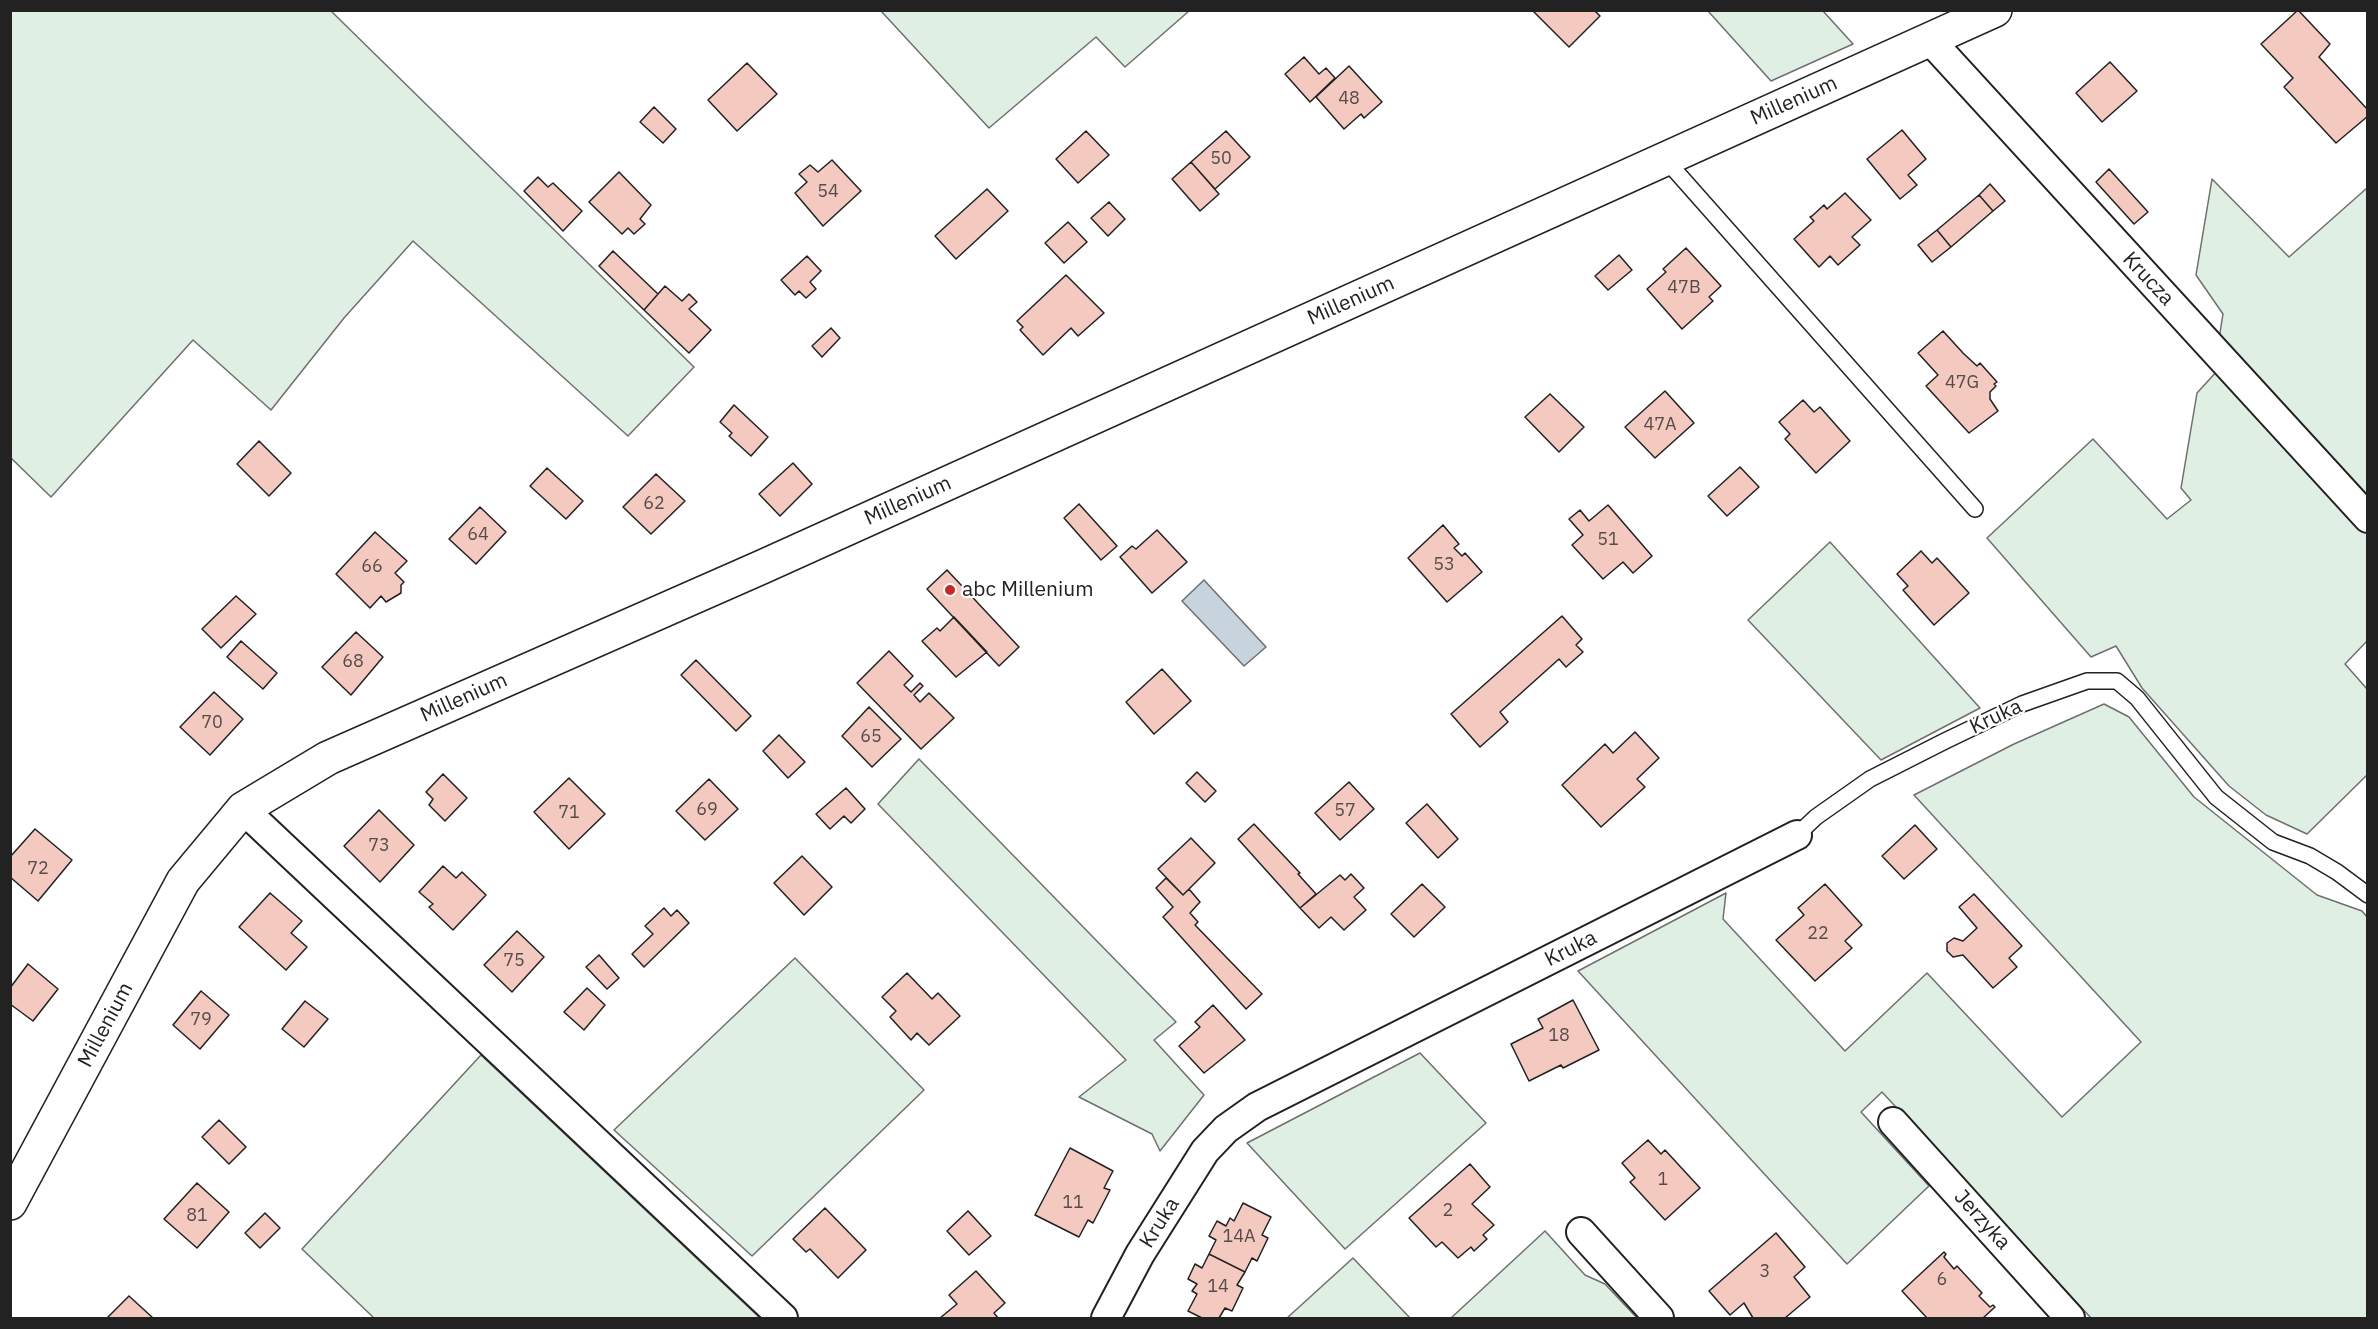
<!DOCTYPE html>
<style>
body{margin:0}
#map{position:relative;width:2378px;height:1329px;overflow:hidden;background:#fff;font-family:"IBM Plex Sans",sans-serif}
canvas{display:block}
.frame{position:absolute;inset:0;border:12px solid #222;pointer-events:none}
</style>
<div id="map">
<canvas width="2378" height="1329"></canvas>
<div class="frame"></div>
</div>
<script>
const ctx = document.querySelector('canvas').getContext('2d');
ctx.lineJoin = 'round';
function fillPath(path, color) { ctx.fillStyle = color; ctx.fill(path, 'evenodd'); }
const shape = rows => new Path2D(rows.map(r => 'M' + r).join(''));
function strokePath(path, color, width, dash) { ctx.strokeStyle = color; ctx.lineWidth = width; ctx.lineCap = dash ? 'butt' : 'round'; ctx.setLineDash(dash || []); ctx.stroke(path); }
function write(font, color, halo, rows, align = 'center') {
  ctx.font = font + ' "IBM Plex Sans",sans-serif'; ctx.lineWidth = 4.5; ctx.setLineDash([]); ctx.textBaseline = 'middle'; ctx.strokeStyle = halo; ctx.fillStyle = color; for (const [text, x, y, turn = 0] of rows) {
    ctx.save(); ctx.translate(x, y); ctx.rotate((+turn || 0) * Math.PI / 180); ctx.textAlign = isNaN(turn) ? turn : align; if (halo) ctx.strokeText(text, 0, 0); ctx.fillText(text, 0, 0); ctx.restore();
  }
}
const green = shape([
 [11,11,331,11,694,367,628,436,413,241,344,318,271,410,193,340,51,497,11,458,11,11],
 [881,11,1189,11,1125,67,1096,37,989,128,881,11],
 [1708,11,1823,11,1853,44,1771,81,1708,11],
 [2212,179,2289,257,2367,188,2367,499,2219,339,2223,314,2196,275,2212,179],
 [2219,369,2367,531,2367,641,2345,664,2367,689,2367,775,2307,834,2266,815,2229,786,2142,688,2116,646,2091,657,1987,538,2093,439,2167,519,2191,500,2181,488,2197,393,2219,369],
 [1830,542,1980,708,1881,760,1748,620,1830,542],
 [2104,704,2129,717,2194,797,2317,895,2362,911,2367,917,2367,1318,2091,1318,1882,1092,1861,1112,1929,1186,1847,1264,1578,971,1726,893,1723,919,1845,1051,1927,973,2062,1117,2141,1042,1914,795,2014,744,2104,704],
 [919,759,1176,1022,1154,1040,1204,1095,1160,1151,1152,1134,1079,1097,1126,1060,878,804,919,759],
 [795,958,924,1090,752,1256,614,1130,795,958],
 [1420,1053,1486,1123,1345,1249,1247,1143,1420,1053],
 [481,1055,760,1318,374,1318,302,1249,481,1055],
 [1545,1231,1585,1275,1605,1284,1637,1318,1451,1318,1545,1231],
 [1353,1258,1410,1318,1287,1318,1353,1258]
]);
fillPath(green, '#e0efe3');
strokePath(green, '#6f6f6f', 1.5);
const water = shape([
 [1204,580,1266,647,1244,666,1182,601,1204,580]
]);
fillPath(water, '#c7d3dd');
strokePath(water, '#6f6f6f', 1.5);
const building = shape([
 [1532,10,1594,10,1600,16,1569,47,1532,10],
 [2298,10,2330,44,2319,57,2368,110,2368,116,2336,143,2284,87,2293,78,2261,44,2298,10],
 [1304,57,1319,74,1326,68,1335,78,1310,102,1285,74,1304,57],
 [2110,62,2137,91,2102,122,2076,93,2110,62],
 [747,63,777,94,737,131,708,100,747,63],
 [1349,66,1382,102,1364,118,1361,114,1344,129,1316,97,1349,66],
 [654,107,676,129,663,143,640,122,654,107],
 [1902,130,1926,159,1908,175,1917,185,1900,199,1867,159,1902,130],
 [1086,131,1109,155,1078,183,1056,159,1086,131],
 [1226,131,1250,157,1215,189,1191,162,1226,131],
 [832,160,861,191,823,226,795,193,807,182,799,174,810,165,818,172,832,160],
 [1191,162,1219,194,1200,211,1172,179,1191,162],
 [2109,169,2148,212,2134,224,2096,182,2109,169],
 [619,172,651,205,640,219,645,224,634,234,628,228,622,234,589,202,619,172],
 [538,177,548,187,553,183,582,211,563,231,524,191,538,177],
 [1990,184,2005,201,1993,211,1979,195,1990,184],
 [987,189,1008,211,956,259,935,236,987,189],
 [1845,193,1871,220,1852,237,1860,245,1838,265,1830,256,1819,267,1794,239,1814,221,1810,217,1812,216,1824,205,1827,209,1845,193],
 [1979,195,1993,211,1951,247,1937,230,1979,195],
 [1109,202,1125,219,1108,236,1091,218,1109,202],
 [1068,222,1087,242,1064,263,1045,243,1068,222],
 [1937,230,1951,247,1932,262,1918,245,1937,230],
 [1686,248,1721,286,1709,297,1713,301,1682,329,1647,289,1666,272,1663,269,1686,248],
 [613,251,658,294,644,310,599,266,613,251],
 [1619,255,1632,270,1608,290,1595,276,1619,255],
 [807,256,821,271,810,282,816,289,806,298,799,291,795,295,781,280,807,256],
 [1066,275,1104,313,1078,336,1071,328,1043,355,1020,330,1023,327,1017,321,1066,275],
 [665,286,682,301,689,294,697,302,689,309,711,330,689,353,644,310,665,286],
 [831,328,840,338,822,357,812,346,831,328],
 [1943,331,1963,353,1977,366,1980,363,1997,382,1994,384,1996,386,1990,392,1990,399,1998,411,1969,433,1926,386,1938,375,1918,353,1943,331],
 [1665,391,1694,423,1655,458,1625,427,1665,391],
 [1550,394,1584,427,1559,452,1525,417,1550,394],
 [1803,400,1814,412,1820,407,1850,441,1816,473,1785,439,1790,434,1779,422,1803,400],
 [734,405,768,437,751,456,729,436,732,433,720,422,734,405],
 [259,441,291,473,269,496,237,464,259,441],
 [793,463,812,484,780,516,759,494,793,463],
 [1740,467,1759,487,1727,516,1708,496,1740,467],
 [547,468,583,501,566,519,530,486,547,468],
 [656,474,685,501,651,534,623,507,656,474],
 [1079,504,1117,546,1101,560,1064,518,1079,504],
 [1608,505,1652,556,1633,573,1623,562,1603,579,1572,545,1583,535,1569,519,1580,510,1589,521,1608,505],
 [480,507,506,532,476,564,449,539,480,507],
 [1443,525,1459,544,1454,548,1462,556,1465,553,1482,572,1447,602,1408,558,1443,525],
 [1157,530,1187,562,1152,593,1120,557,1132,546,1136,549,1157,530],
 [375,532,407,561,395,573,404,582,401,585,401,593,386,602,381,596,370,608,336,574,375,532],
 [1921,551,1932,563,1937,558,1969,593,1934,625,1903,590,1908,586,1897,574,1921,551],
 [947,570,1019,647,999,666,927,589,947,570],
 [236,596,256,614,221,648,202,629,236,596],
 [1562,616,1582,639,1576,645,1583,652,1566,667,1559,659,1500,712,1508,722,1480,747,1451,714,1562,616],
 [954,617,987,652,956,677,922,641,937,628,940,631,954,617],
 [356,632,383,657,351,695,322,667,356,632],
 [241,641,277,673,263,689,227,657,241,641],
 [889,651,913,676,904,685,911,692,920,683,923,686,914,695,920,702,929,693,954,718,921,749,857,683,889,651],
 [696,660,751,716,736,731,681,675,696,660],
 [1162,669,1191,701,1154,734,1126,702,1162,669],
 [214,692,243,719,210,755,180,727,214,692],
 [869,707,901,739,872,767,842,736,869,707],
 [1635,732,1659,758,1637,779,1645,787,1601,827,1562,785,1605,744,1613,753,1635,732],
 [779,735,805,762,788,778,763,751,779,735],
 [1197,772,1216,791,1205,802,1186,783,1197,772],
 [443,774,467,798,445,821,429,805,433,799,426,792,443,774],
 [569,778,605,814,569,849,534,812,569,778],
 [709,779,738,809,705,840,676,811,709,779],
 [1349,782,1374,809,1340,840,1315,813,1349,782],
 [846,788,865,809,851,823,844,816,830,829,816,814,846,788],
 [1427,804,1458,839,1438,858,1406,823,1427,804],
 [379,810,414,845,380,882,344,846,379,810],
 [1254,824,1300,873,1298,874,1316,894,1300,908,1238,839,1254,824],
 [1915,825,1937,849,1904,879,1882,856,1915,825],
 [35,829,72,860,38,901,10,877,10,857,35,829],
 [1191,838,1215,863,1183,895,1158,869,1191,838],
 [802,856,832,887,804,915,774,883,802,856],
 [443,866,456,878,462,872,486,895,453,930,429,907,433,904,419,892,443,866],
 [1351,874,1364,888,1354,897,1366,910,1344,930,1331,917,1319,928,1300,908,1340,875,1345,880,1351,874],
 [1166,878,1183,895,1189,889,1200,902,1190,913,1198,922,1195,925,1262,994,1246,1009,1163,917,1173,907,1156,888,1166,878],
 [1422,884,1445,907,1414,937,1391,914,1422,884],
 [1825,884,1862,925,1845,941,1852,948,1815,981,1776,940,1804,915,1798,908,1825,884],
 [270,893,302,921,291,933,307,947,286,970,239,927,270,893],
 [1974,894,2022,946,2009,958,2017,967,1993,988,1963,955,1953,957,1947,951,1947,943,1954,938,1963,941,1977,928,1959,907,1974,894],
 [664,908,671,916,677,910,689,923,644,967,632,954,653,934,645,926,664,908],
 [517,931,544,957,512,992,484,965,517,931],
 [599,955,619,978,607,989,586,967,599,955],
 [28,964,58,989,33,1021,10,1004,10,988,28,964],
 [907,973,932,999,938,993,960,1016,929,1045,917,1033,911,1040,890,1017,896,1011,882,997,907,973],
 [587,988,605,1005,584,1030,564,1012,587,988],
 [201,991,229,1015,200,1049,173,1025,201,991],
 [1573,1000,1599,1050,1563,1068,1561,1065,1529,1081,1511,1044,1543,1028,1538,1019,1573,1000],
 [305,1001,328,1019,304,1047,282,1029,305,1001],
 [1213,1005,1245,1040,1204,1073,1179,1046,1200,1027,1195,1022,1213,1005],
 [219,1120,246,1147,229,1164,202,1137,219,1120],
 [1648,1140,1661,1154,1665,1150,1700,1188,1665,1220,1630,1182,1635,1178,1622,1163,1648,1140],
 [1070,1148,1113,1171,1104,1188,1110,1190,1093,1223,1088,1220,1079,1237,1035,1215,1070,1148],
 [1470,1164,1490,1187,1472,1204,1494,1225,1483,1235,1487,1239,1474,1251,1471,1247,1458,1258,1442,1242,1436,1247,1409,1218,1470,1164],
 [197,1183,229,1212,197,1248,164,1219,197,1183],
 [1243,1203,1271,1217,1262,1235,1268,1238,1257,1261,1252,1258,1245,1272,1209,1254,1216,1240,1209,1236,1217,1221,1226,1226,1230,1218,1234,1221,1243,1203],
 [825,1208,866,1250,838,1278,810,1249,806,1252,793,1239,825,1208],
 [968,1211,991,1236,969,1255,947,1231,968,1211],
 [265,1213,280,1228,260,1248,245,1233,265,1213],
 [1776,1233,1805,1267,1794,1277,1810,1297,1785,1318,1753,1318,1744,1303,1730,1315,1709,1291,1776,1233],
 [1944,1252,1946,1254,1944,1257,1954,1269,1957,1266,1982,1293,1979,1296,1990,1307,1993,1305,1995,1307,1983,1318,1927,1318,1902,1291,1944,1252],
 [1209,1254,1245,1272,1237,1285,1243,1288,1232,1311,1225,1308,1219,1318,1202,1318,1188,1311,1197,1294,1192,1291,1197,1284,1188,1279,1195,1264,1202,1268,1209,1254],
 [976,1271,1005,1303,994,1313,998,1318,940,1318,957,1304,949,1295,976,1271],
 [129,1296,153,1318,107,1318,129,1296]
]);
fillPath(building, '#f3c9c0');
strokePath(building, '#222', 1.5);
const lane = shape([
 [1665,159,1975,509],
 [1797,835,1816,817,1870,779,1945,741,2022,704,2087,681,2117,681,2137,698,2216,797,2273,842,2310,856,2337,872,2368,895]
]);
const street = shape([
 [1929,39,2368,518],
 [243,809,783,1318],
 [1893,1122,2070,1318],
 [1581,1232,1659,1318],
 [1106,1318,1140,1254,1205,1151,1226,1129,1257,1107,1797,835]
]);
const secondary = shape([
 [10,1203,183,881,243,809,328,758,762,567,1995,10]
]);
strokePath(lane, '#222', 18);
strokePath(street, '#222', 32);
strokePath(secondary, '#222', 36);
strokePath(lane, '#fff', 15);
strokePath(street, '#fff', 28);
strokePath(secondary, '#fff', 33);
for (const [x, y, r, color] of [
 [950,590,6,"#c62828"]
]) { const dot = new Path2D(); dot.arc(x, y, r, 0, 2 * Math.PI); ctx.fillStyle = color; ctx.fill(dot); strokePath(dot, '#fff', 2); }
write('18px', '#564c4a', null, [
 ["48",1349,99],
 ["50",1221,159],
 ["54",828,192],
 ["47B",1684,288],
 ["47G",1962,383],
 ["47A",1660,425],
 ["62",654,504],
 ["64",478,535],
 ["51",1608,540],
 ["53",1444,565],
 ["66",372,567],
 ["68",353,662],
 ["70",212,723],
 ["65",871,737],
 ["69",707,810],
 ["57",1345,811],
 ["71",569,813],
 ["73",379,846],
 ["72",38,869],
 ["22",1818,934],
 ["75",514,961],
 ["79",201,1020],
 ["18",1559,1036],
 ["1",1663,1180],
 ["11",1073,1203],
 ["2",1448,1211],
 ["81",197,1216],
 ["14A",1239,1237],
 ["3",1765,1272],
 ["6",1942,1280],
 ["14",1218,1287]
]);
write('21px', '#222', '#fff', [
 ["Millenium",1794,101,-24],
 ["Krucza",2148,279,47],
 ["Millenium",1351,301,-24],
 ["Millenium",908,501,-24],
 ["Millenium",464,698,-24],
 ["Kruka",1996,717,-25],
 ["Kruka",1571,949,-27],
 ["Millenium",106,1025,-62],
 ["Jerzyka",1982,1220,48],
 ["Kruka",1160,1223,-58]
]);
write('21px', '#222', '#fff', [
 ["abc Millenium",962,590]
], 'left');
</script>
